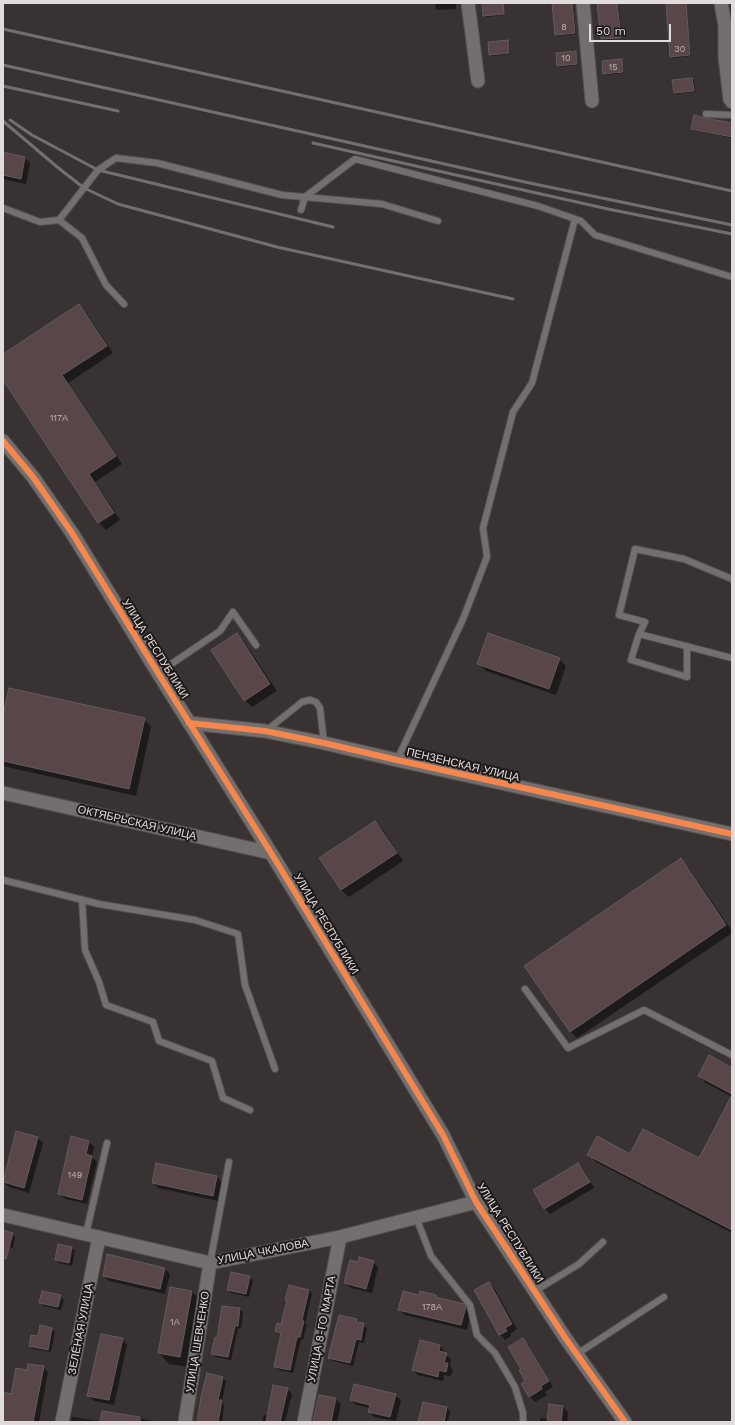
<!DOCTYPE html>
<meta charset="utf-8">
<style>
body{margin:0}
#map{position:relative;width:735px;height:1425px;overflow:hidden;background:#383232;font-family:"Work Sans",sans-serif}
canvas{display:block}
.frame{position:absolute;inset:0;border:4px solid #e2dbdb;pointer-events:none}
.scale{position:absolute;left:589px;top:24px;width:82px;height:18px;box-sizing:border-box;border:2px solid #e2dbdb;border-top:0;padding-left:5px;font-size:12px;line-height:14px;white-space:nowrap;color:#e2dbdb;-webkit-text-stroke:3px #1e1919;paint-order:stroke}
</style>
<div id="map">
<canvas width="735" height="1425"></canvas>
<div class="frame"></div>
<div class="scale">50 m</div>
</div>
<script>
const ctx = document.querySelector('canvas').getContext('2d');
ctx.lineJoin = 'round';
function fillPath(path, color) { ctx.fillStyle = color; ctx.fill(path, 'evenodd'); }
const shape = rows => new Path2D(rows.map(r => 'M' + r).join(''));
function strokePath(path, color, width, dash) { ctx.strokeStyle = color; ctx.lineWidth = width; ctx.lineCap = dash ? 'butt' : 'round'; ctx.setLineDash(dash || []); ctx.stroke(path); }
function write(font, color, halo, rows, align = 'center') {
  ctx.font = font + ' "Work Sans",sans-serif'; ctx.lineWidth = 4; ctx.setLineDash([]); ctx.textBaseline = 'middle'; ctx.strokeStyle = halo; ctx.fillStyle = color; for (const [text, x, y, turn = 0] of rows) {
    ctx.save(); ctx.translate(x, y); ctx.rotate((+turn || 0) * Math.PI / 180); ctx.textAlign = isNaN(turn) ? turn : align; if (halo) ctx.strokeText(text, 0, 0); ctx.fillText(text, 0, 0); ctx.restore();
  }
}
fillPath(shape([
 [435,3,456,3,456,9,437,10,436,9],
 [492,3,503,4,504,15,486,17,484,15],
 [552,3,573,3,576,34,557,36,556,34],
 [598,3,618,3,622,39,603,40,602,39],
 [666,3,686,3,691,56,672,58,671,56],
 [507,41,509,42,510,54,491,56,490,54],
 [575,52,577,53,578,65,559,67,558,65],
 [622,60,623,62,624,73,606,75,604,74],
 [692,79,694,81,695,92,676,94,674,93],
 [732,124,732,138,693,130,692,129],
 [3,153,25,158,30,163,26,184,3,179],
 [79,305,86,313,113,353,68,383,122,464,95,482,120,520,106,530,99,523,3,378,3,356],
 [237,635,244,642,277,691,252,707,245,700],
 [559,659,566,666,556,695,486,671,479,664],
 [3,719,144,719,151,727,136,796,3,766],
 [375,822,382,829,403,861,349,897,341,890],
 [681,860,688,867,732,931,732,933,577,1038,570,1031],
 [732,1069,732,1097,706,1083,699,1076],
 [732,1097,732,1233,596,1162,589,1155,631,1155,699,1160],
 [37,1137,43,1143,29,1193,9,1187,3,1182],
 [72,1138,89,1142,94,1147,92,1157,97,1162,87,1204,65,1199,59,1194],
 [578,1164,583,1169,594,1188,550,1214,545,1208],
 [217,1177,222,1182,218,1201,158,1188,153,1183],
 [3,1231,12,1233,15,1237,13,1248,3,1246],
 [72,1248,75,1251,72,1266,59,1263,56,1260],
 [373,1262,378,1267,372,1293,351,1288,345,1283,359,1263],
 [164,1268,170,1274,165,1294,109,1281,104,1276],
 [249,1277,253,1280,249,1297,231,1293,228,1290],
 [489,1283,494,1288,517,1329,510,1334,511,1336,505,1340,500,1334],
 [289,1286,309,1290,312,1294,305,1324,307,1325,303,1340,301,1339,293,1373,279,1370,275,1367,282,1335,276,1331,282,1325,288,1301,286,1299],
 [192,1292,203,1302,190,1367,169,1364,159,1353],
 [60,1296,64,1300,61,1310,44,1306,40,1303],
 [420,1296,436,1296,438,1299,463,1305,471,1313,467,1330,405,1315,399,1309],
 [240,1309,243,1312,241,1329,238,1328,231,1360,216,1357,212,1353,218,1339],
 [356,1320,367,1328,364,1343,359,1342,353,1366,333,1361,329,1358],
 [51,1329,55,1332,51,1352,33,1349,30,1346],
 [122,1339,127,1345,114,1405,94,1401,88,1395],
 [523,1340,528,1345,553,1387,545,1392,547,1395,535,1402,530,1397,527,1381,522,1369],
 [420,1341,440,1346,445,1352,445,1354,451,1359,450,1367,453,1370,451,1376,444,1375,443,1381,418,1375,413,1370],
 [43,1367,48,1372,39,1422,3,1422,3,1393,12,1395,28,1372],
 [223,1378,226,1381,222,1402,224,1405,222,1422,197,1422],
 [287,1389,292,1394,285,1422,262,1422,264,1415,268,1416],
 [395,1395,401,1400,396,1421,374,1417,369,1411,370,1408,356,1405,351,1400],
 [336,1399,341,1404,337,1422,314,1422],
 [563,1407,568,1412,567,1422,540,1422,540,1418,548,1419],
 [447,1408,450,1411,448,1422,420,1422],
 [103,1412,161,1422,71,1422,72,1417,101,1421]
]), '#0007');
const building = shape([
 [482,3,503,3,504,14,483,16,482,3],
 [552,3,572,3,575,33,555,35,552,3],
 [597,3,617,3,621,38,601,39,597,3],
 [666,3,686,3,690,55,670,57,666,3],
 [508,40,509,53,489,55,488,42,508,40],
 [576,51,577,64,557,66,556,53,576,51],
 [622,59,623,72,603,74,602,61,622,59],
 [692,78,694,91,674,93,672,80,692,78],
 [694,115,705,118,732,123,732,137,691,129,694,115],
 [3,152,25,157,21,179,3,175,3,152],
 [79,304,107,346,62,375,116,456,89,474,114,513,98,523,3,380,3,354,79,304],
 [237,633,270,684,244,701,211,650,237,633],
 [488,633,560,658,549,689,477,664,488,633],
 [9,688,145,718,129,789,3,761,3,715,9,688],
 [375,821,397,853,341,890,319,858,375,821],
 [681,858,726,925,570,1032,524,966,681,858],
 [709,1055,732,1068,732,1094,698,1076,709,1055],
 [732,1095,732,1230,587,1155,597,1136,630,1154,643,1129,699,1158,732,1095],
 [16,1131,38,1137,24,1188,3,1182,16,1131],
 [71,1136,89,1141,86,1154,92,1156,82,1200,58,1194,71,1136],
 [156,1163,217,1176,213,1196,152,1183,156,1163],
 [578,1163,590,1182,544,1209,533,1190,578,1163],
 [3,1230,13,1233,6,1259,3,1258,3,1230],
 [58,1244,72,1247,69,1263,55,1260,58,1244],
 [107,1254,165,1268,160,1289,103,1276,107,1254],
 [359,1257,374,1261,366,1289,344,1283,350,1260,358,1262,359,1257],
 [231,1272,250,1276,246,1294,227,1290,231,1272],
 [489,1282,512,1324,505,1328,507,1331,499,1335,474,1290,489,1282],
 [289,1285,309,1290,302,1320,304,1321,300,1337,297,1337,290,1370,274,1367,281,1333,275,1331,277,1323,281,1324,287,1300,285,1300,289,1285],
 [170,1287,192,1291,180,1357,158,1353,170,1287],
 [42,1291,61,1295,58,1307,39,1303,42,1291],
 [403,1291,419,1295,420,1291,436,1295,436,1297,464,1304,466,1307,461,1325,398,1310,403,1291],
 [222,1306,240,1308,238,1326,235,1326,228,1357,211,1354,215,1337,217,1338,222,1306],
 [339,1315,357,1319,356,1322,364,1323,361,1340,356,1339,350,1363,328,1358,339,1315],
 [40,1325,52,1328,48,1350,29,1346,31,1335,38,1336,40,1325],
 [101,1334,123,1338,109,1400,87,1396,101,1334],
 [523,1338,549,1381,541,1386,542,1389,529,1397,521,1384,525,1381,519,1370,521,1369,508,1347,523,1338],
 [420,1340,440,1345,439,1351,447,1353,444,1363,448,1363,446,1372,439,1370,438,1377,412,1370,420,1340],
 [28,1364,44,1366,33,1422,3,1422,3,1392,11,1394,16,1368,27,1370,28,1364],
 [207,1373,223,1377,218,1400,222,1400,218,1422,197,1422,201,1397,207,1373],
 [354,1384,396,1394,390,1417,368,1412,370,1405,350,1400,354,1384],
 [273,1385,288,1388,280,1422,266,1422,273,1385],
 [319,1395,336,1398,331,1422,313,1422,319,1395],
 [423,1402,447,1407,444,1422,418,1422,423,1402],
 [549,1404,563,1406,561,1422,547,1422,549,1404],
 [102,1411,140,1417,140,1422,100,1422,102,1411]
]);
fillPath(building, '#594649');
strokePath(building, '#625c5c', 1);
const lane = shape([
 [706,114,732,115],
 [3,208,40,222,59,220,98,170,116,158,157,163,282,195,382,204,438,221],
 [301,210,305,197,355,159,538,206,581,221,595,235,732,277],
 [59,220,82,238,106,285,124,304],
 [639,634,645,622,619,615,635,549,684,559,732,579],
 [687,646,687,677,631,660,639,634,732,658],
 [158,673,220,631,233,612,256,645],
 [267,730,302,702,310,700,316,702,320,708,324,743],
 [397,760,463,619,487,557,483,528,513,412,532,383,575,219],
 [3,880,99,904,195,920,238,934,245,985,275,1069],
 [82,900,85,950,99,982,106,1005,153,1022,159,1041,212,1061,223,1098,250,1110],
 [525,989,568,1048,644,1010,732,1055],
 [416,1217,431,1256,470,1305,477,1335,495,1353,515,1387,523,1413,523,1422],
 [86,1234,107,1143],
 [210,1263,229,1162],
 [535,1291,579,1264,603,1242],
 [577,1354,664,1297]
]);
const street = shape([
 [468,3,478,81],
 [583,3,592,101],
 [721,3,725,26,725,57,730,99,732,102],
 [3,441,33,477,72,533,158,673,271,853,443,1135,476,1202,566,1339,625,1422],
 [189,723,265,731,324,743,397,760,732,834],
 [3,793,271,853],
 [3,1215,210,1263,340,1237,476,1202],
 [62,1422,99,1237],
 [185,1422,210,1263],
 [304,1422,340,1237]
]);
strokePath(lane, '#565151', 8);
strokePath(street, '#565151', 15);
strokePath(lane, '#746f6f', 6);
strokePath(street, '#746f6f', 13);
strokePath(shape([
 [3,29,732,191],
 [3,65,525,182,732,225],
 [3,86,118,111],
 [10,120,32,135,98,170,333,227],
 [3,121,56,166,84,188,118,204,277,247,513,299],
 [313,143,608,209,732,234]
]), '#746f6f', 3);
strokePath(shape([
 [3,441,33,477,72,533,158,673,271,853,443,1135,476,1202,566,1339,625,1422],
 [189,723,265,731,324,743,397,760,732,834]
]), '#f5874c', 6);
write('9px', '#c0b6b6', null, [
 ["8",564,27],
 ["30",680,49],
 ["10",566,58],
 ["15",613,67],
 ["117А",59,418],
 ["149",75,1175],
 ["178А",432,1307],
 ["1А",175,1322]
]);
write('11px', '#e2dbdb', '#1e1919', [
 ["УЛИЦА РЕСПУБЛИКИ",155,649,58],
 ["ПЕНЗЕНСКАЯ УЛИЦА",463,765,13],
 ["ОКТЯБРЬСКАЯ УЛИЦА",137,823,13],
 ["УЛИЦА РЕСПУБЛИКИ",326,924,59],
 ["УЛИЦА РЕСПУБЛИКИ",510,1233,58],
 ["УЛИЦА ЧКАЛОВА",263,1252,-11],
 ["ЗЕЛЁНАЯ УЛИЦА",81,1329,-79],
 ["УЛИЦА 8-ГО МАРТА",322,1329,-79],
 ["УЛИЦА ШЕВЧЕНКО",198,1342,-81]
]);
</script>
